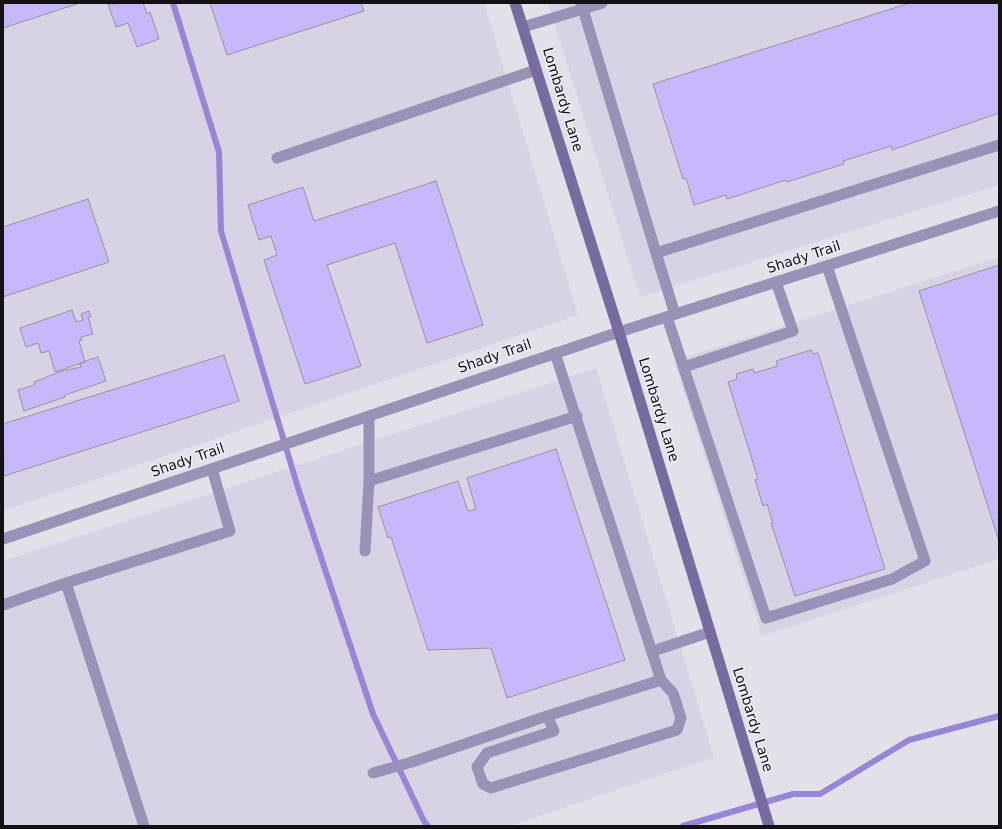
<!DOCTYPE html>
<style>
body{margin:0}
#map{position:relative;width:1002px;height:829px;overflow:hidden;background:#e2e0e9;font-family:"DejaVu Sans",sans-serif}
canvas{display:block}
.frame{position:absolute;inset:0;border:4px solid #121114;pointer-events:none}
</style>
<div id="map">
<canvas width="1002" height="829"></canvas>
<div class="frame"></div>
</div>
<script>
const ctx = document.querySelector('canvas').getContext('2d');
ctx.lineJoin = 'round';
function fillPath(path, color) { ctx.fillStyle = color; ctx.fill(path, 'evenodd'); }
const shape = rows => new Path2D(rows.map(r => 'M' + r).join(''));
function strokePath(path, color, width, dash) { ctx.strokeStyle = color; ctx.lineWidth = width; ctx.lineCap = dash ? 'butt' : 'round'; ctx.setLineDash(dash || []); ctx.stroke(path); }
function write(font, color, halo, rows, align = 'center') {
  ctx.font = font + ' "DejaVu Sans",sans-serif'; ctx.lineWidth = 3; ctx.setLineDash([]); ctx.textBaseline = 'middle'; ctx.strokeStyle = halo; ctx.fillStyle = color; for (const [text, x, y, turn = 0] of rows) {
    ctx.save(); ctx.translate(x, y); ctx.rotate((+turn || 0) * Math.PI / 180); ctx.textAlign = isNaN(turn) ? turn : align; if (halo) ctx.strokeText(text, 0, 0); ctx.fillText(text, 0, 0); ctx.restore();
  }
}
fillPath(shape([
 [3,3,484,3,578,315,3,511],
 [548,3,999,3,999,185,640,297],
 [999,257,999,559,762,636,674,361],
 [596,368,714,757,510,826,3,826,3,561]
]), '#d7d3e4');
strokePath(shape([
 [173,3,219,152,221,231,299,491,373,714,424,821,428,826],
 [683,826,793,794,820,794,909,740,999,716]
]), '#9a85d5', 6);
const building = shape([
 [3,3,80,3,3,28,3,3],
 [143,3,147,14,150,12,159,39,137,47,128,23,116,27,108,4,143,3],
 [210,3,361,3,364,11,227,55,210,3],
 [910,3,999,3,999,113,892,150,891,146,843,161,844,164,787,182,786,180,727,199,726,195,694,205,686,178,683,179,653,84,910,3],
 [436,181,483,325,427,343,395,243,327,265,361,366,305,384,264,260,277,255,271,236,259,240,248,205,303,187,314,221,436,181],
 [88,199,109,262,3,297,3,227,88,199],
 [999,265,999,541,919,291,999,265],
 [72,310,76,322,83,320,81,314,89,311,91,317,88,317,93,334,81,337,82,340,79,341,85,362,55,372,49,351,41,353,38,343,26,347,20,328,72,310],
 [811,350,813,354,818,353,885,569,795,596,771,523,773,523,767,504,763,506,755,480,758,479,728,382,737,379,736,374,753,369,754,373,778,366,776,361,811,350],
 [224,355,239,401,4,476,3,424,224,355],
 [98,357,106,381,65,395,65,397,24,411,18,390,35,385,34,382,62,371,81,367,80,363,98,357],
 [556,449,625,660,507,698,491,648,428,650,391,537,388,538,378,507,458,481,468,511,476,509,467,478,556,449]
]);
fillPath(building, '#c8b8fb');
strokePath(building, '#96949d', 1);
strokePath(shape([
 [602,3,583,9,656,253,999,145],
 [523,27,583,9,581,3],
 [277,158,536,70],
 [656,253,675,314],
 [667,317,766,618,892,579,925,561,827,266],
 [555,353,661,680,673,693,681,718,677,730,491,788,483,784,477,767,487,753,554,731,547,716,661,680],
 [684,367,793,331,776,282],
 [369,416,369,481],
 [365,551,369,481,577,416],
 [66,583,230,531,212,469],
 [3,605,66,583,144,826],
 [653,651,710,632],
 [373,773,412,762,547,716]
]), '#9a92b6', 11);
strokePath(shape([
 [3,539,619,332,999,211]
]), '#9a92b6', 11);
strokePath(shape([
 [515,3,619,332,769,826]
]), '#786b9f', 11);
write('14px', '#121114', '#efedf7', [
 ["Lombardy Lane",562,100,73],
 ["Shady Trail",804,258,-18],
 ["Shady Trail",495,357,-19],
 ["Lombardy Lane",658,410,73],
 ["Shady Trail",188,461,-19],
 ["Lombardy Lane",752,720,73]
]);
</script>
